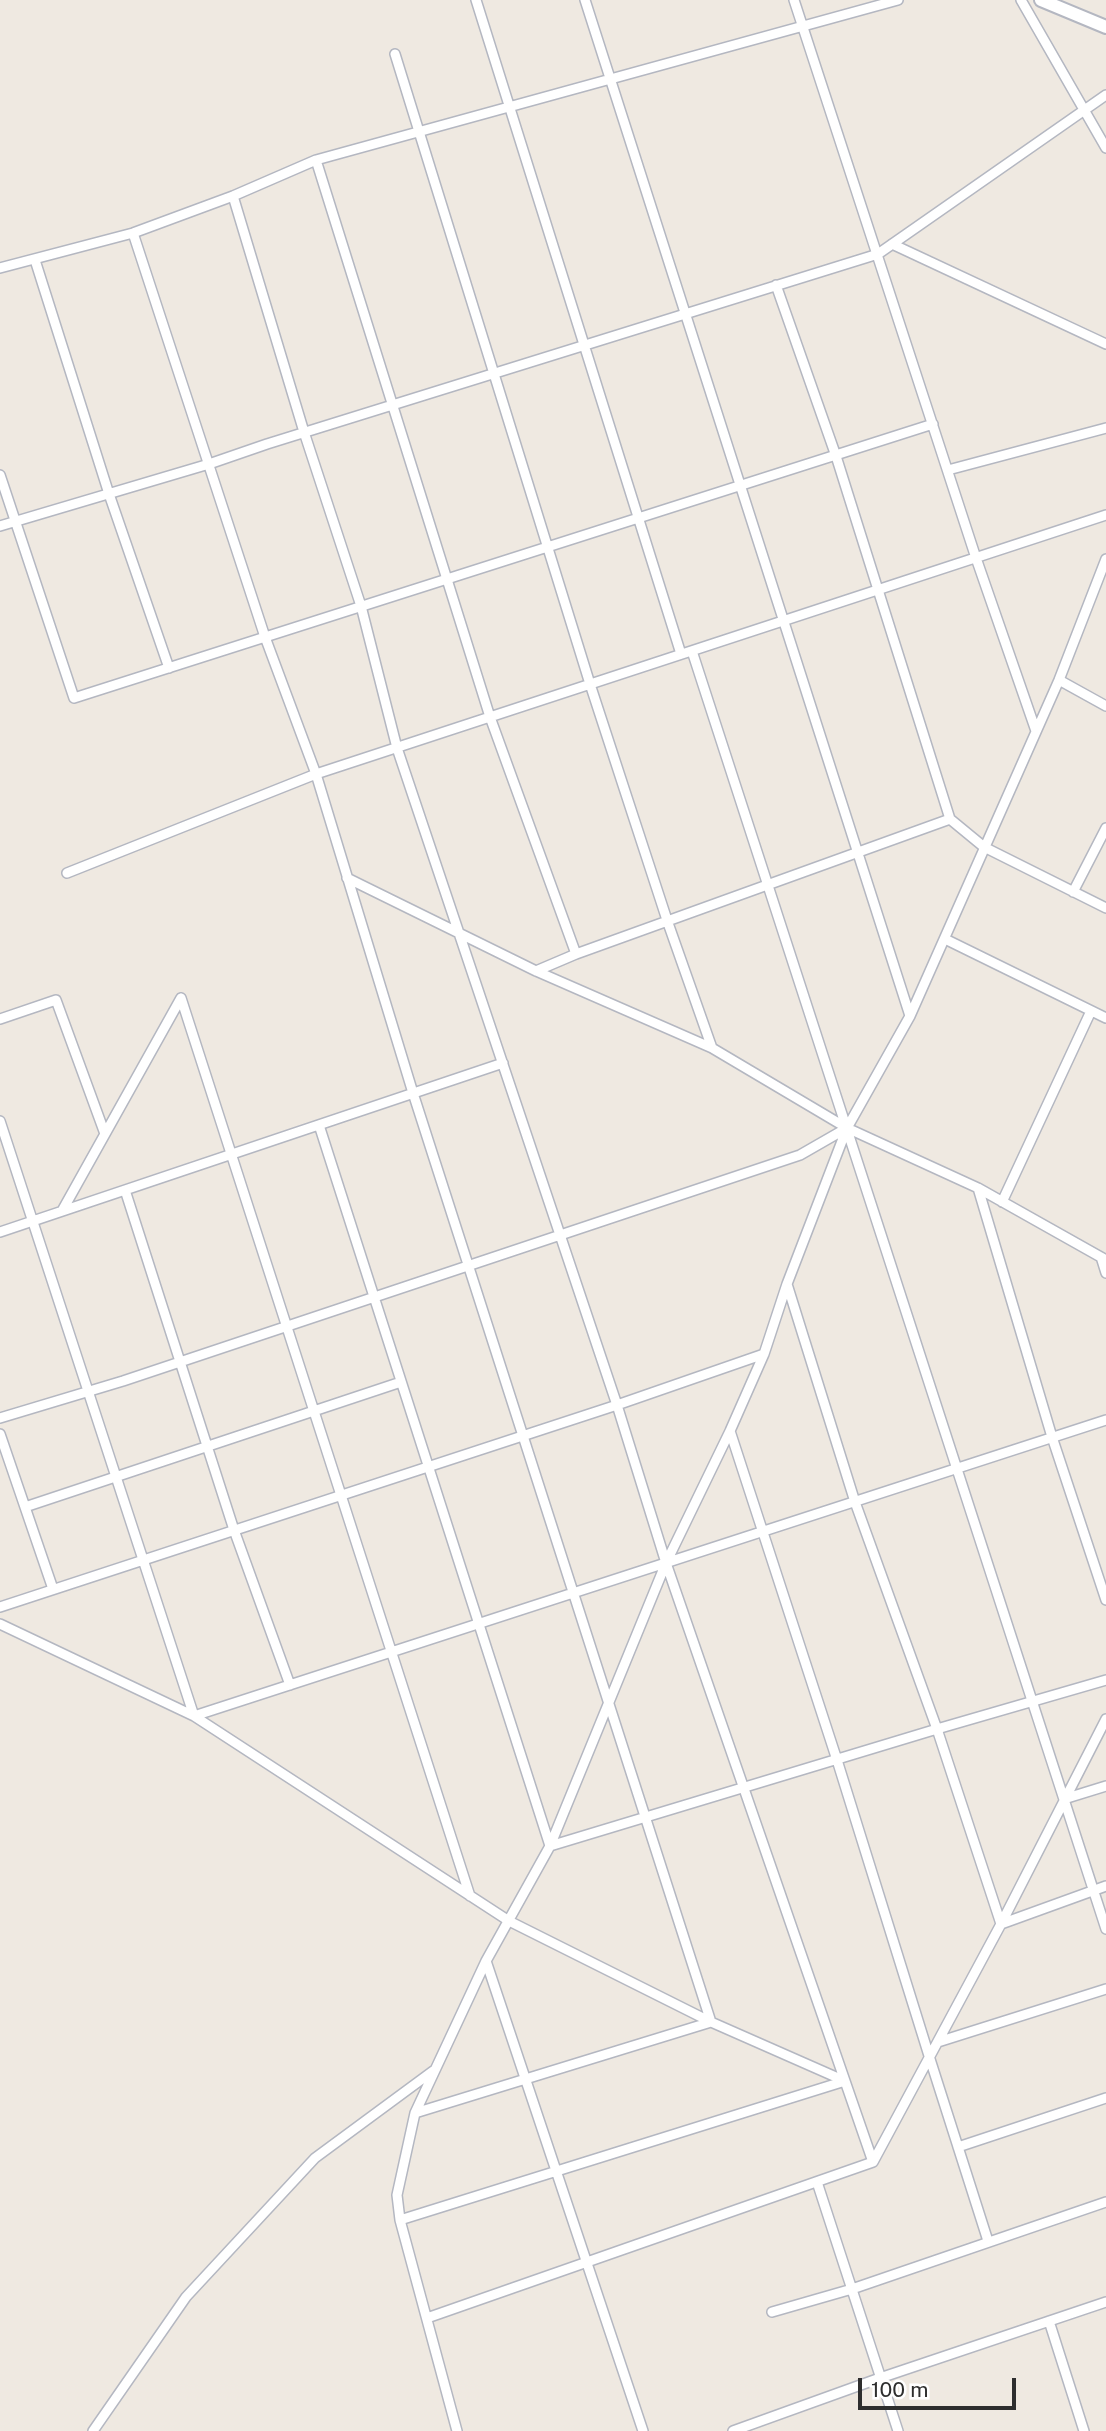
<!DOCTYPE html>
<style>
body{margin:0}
#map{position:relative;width:1106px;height:2431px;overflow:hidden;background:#efe9e1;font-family:"Public Sans",sans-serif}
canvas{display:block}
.scale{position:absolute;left:858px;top:2378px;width:158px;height:32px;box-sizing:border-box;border:4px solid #2e2e2e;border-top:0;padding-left:9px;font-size:21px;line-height:24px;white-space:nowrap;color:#2e2e2e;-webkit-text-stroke:5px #fff;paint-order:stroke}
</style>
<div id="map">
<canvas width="1106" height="2431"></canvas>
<div class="scale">100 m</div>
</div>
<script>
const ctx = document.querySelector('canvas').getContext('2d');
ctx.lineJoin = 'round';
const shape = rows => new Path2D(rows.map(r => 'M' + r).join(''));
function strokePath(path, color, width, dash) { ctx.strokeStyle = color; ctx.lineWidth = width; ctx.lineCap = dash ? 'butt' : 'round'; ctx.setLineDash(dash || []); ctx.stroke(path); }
const street = shape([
 [476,0,681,654],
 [585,0,910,1016],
 [794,0,976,558,1036,731],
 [1021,0,1106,148],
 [395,54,590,684,668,923,712,1048],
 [316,160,490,717,576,954],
 [233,196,304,432,361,606,397,748,617,1405,666,1563,873,2162],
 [133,233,265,637,316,774,413,1093,711,2022,415,2113],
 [892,244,1106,344],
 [35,260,109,494,169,668],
 [0,268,133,233,233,196,316,160,898,0],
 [776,285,836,456,950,819,984,847,1106,908],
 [948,470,1106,428],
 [0,475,74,698,933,424],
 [0,526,209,464,267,444,878,254,1106,95],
 [692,651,1106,1929],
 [1059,680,1106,706],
 [67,873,316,774,1106,515],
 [347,878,536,971,712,1048,847,1128],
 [1073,892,1106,828],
 [945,939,1106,1018],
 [536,971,576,954,950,819],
 [181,998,470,1896],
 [0,1019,56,1000,105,1134],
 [0,1121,194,1716,1106,1420],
 [319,1125,550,1846,937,1729,1106,1680],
 [978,1188,1052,1437,1106,1600],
 [125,1190,234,1530,290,1685],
 [1002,1202,1091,1011],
 [62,1211,181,998],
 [0,1232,503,1063],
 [1101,1257,1106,1273],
 [787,1284,855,1502,937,1729,1001,1924,1106,1886],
 [0,1418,123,1381,800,1155,847,1128,978,1188,1106,1260],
 [730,1431,837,1760,930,2059,988,2241],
 [0,1434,53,1589],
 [25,1507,401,1382],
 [0,1607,617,1405,764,1354],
 [0,1624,194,1716,509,1921,711,2022,845,2081],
 [1064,1799,1106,1786],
 [486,1961,643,2431],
 [938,2042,1106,1989],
 [958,2147,1106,2098],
 [817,2182,898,2431],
 [400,2220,845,2081],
 [772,2312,852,2289,1106,2202],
 [427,2318,873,2162,1001,1924,1106,1719],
 [1049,2321,1084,2431],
 [93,2431,186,2297,315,2158,433,2071],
 [457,2431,400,2220,397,2195,415,2113,486,1961,550,1846,666,1563,730,1431,764,1354,787,1284,847,1128,910,1016,1059,680,1106,559],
 [733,2431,880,2378,1106,2302]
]);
const secondary = shape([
 [1041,0,1106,27]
]);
strokePath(street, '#b4b7c1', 12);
strokePath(secondary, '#b4b7c1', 16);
strokePath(street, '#fff', 9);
strokePath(secondary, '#fff', 12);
</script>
